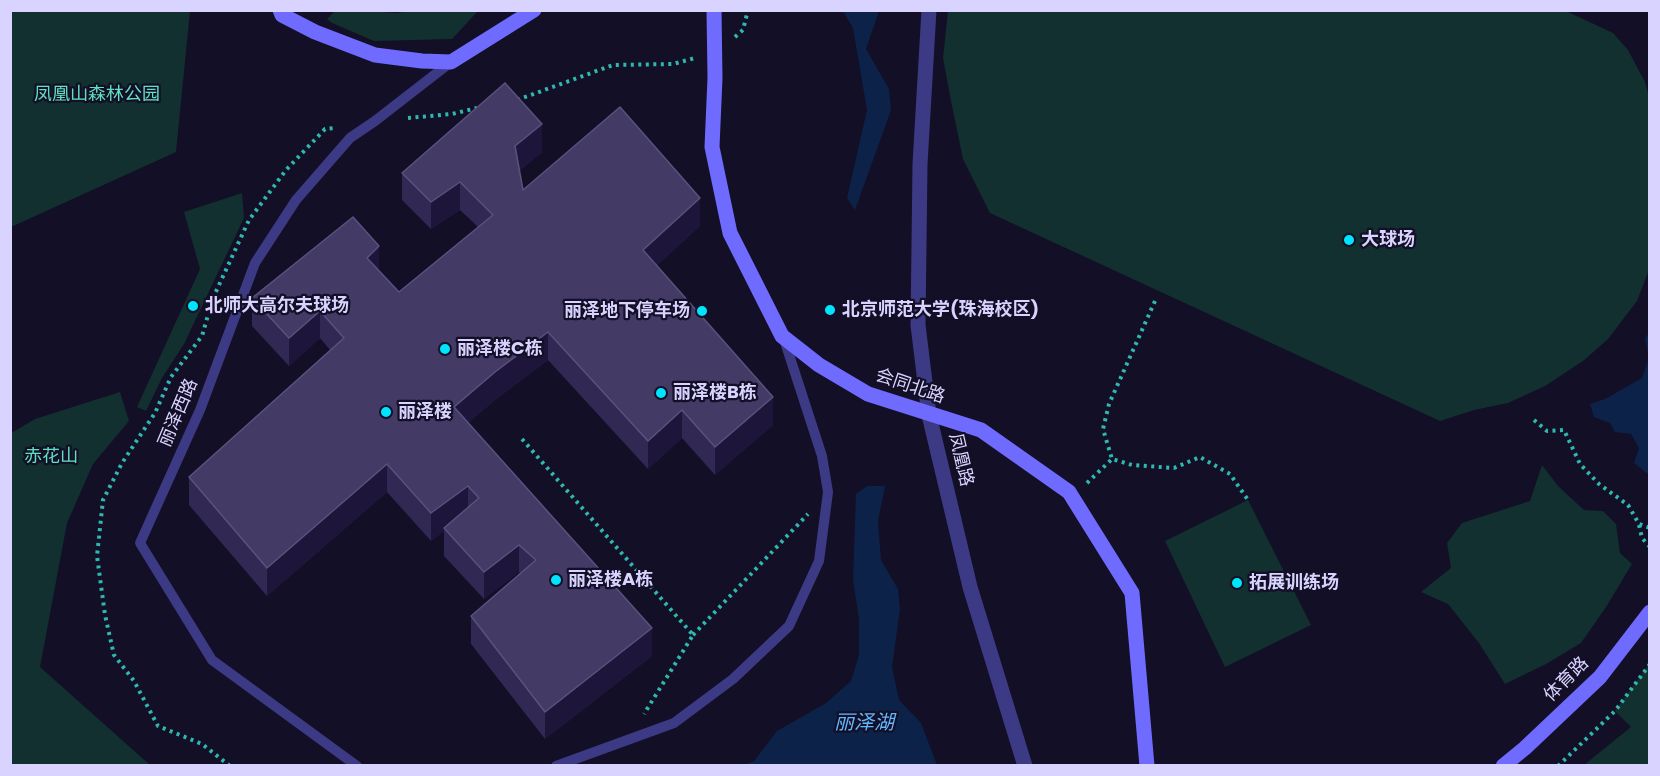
<!DOCTYPE html>
<meta charset="utf-8">
<style>
body{margin:0}
#map{position:relative;width:1660px;height:776px;overflow:hidden;background:#130f26;font-family:Poppins,sans-serif}
canvas{display:block}
.frame{position:absolute;inset:0;border:12px solid #d9d4ff;pointer-events:none}
</style>
<div id="map">
<canvas width="1660" height="776"></canvas>
<div class="frame"></div>
</div>
<script>
const ctx = document.querySelector('canvas').getContext('2d');
ctx.lineJoin = 'round';
function fillPath(path, color) { ctx.fillStyle = color; ctx.fill(path, 'evenodd'); }
const shape = rows => new Path2D(rows.map(r => 'M' + r).join(''));
function strokePath(path, color, width, dash) { ctx.strokeStyle = color; ctx.lineWidth = width; ctx.lineCap = dash ? 'butt' : 'round'; ctx.setLineDash(dash || []); ctx.stroke(path); }
function write(font, color, halo, rows, align = 'center') {
  ctx.font = font + ' Poppins,"Noto Sans SC",sans-serif'; ctx.lineWidth = 4.5; ctx.setLineDash([]); ctx.textBaseline = 'middle'; ctx.strokeStyle = halo; ctx.fillStyle = color; for (const [text, x, y, turn = 0] of rows) {
    ctx.save(); ctx.translate(x, y); ctx.rotate((+turn || 0) * Math.PI / 180); ctx.textAlign = isNaN(turn) ? turn : align; if (halo) ctx.strokeText(text, 0, 0); ctx.fillText(text, 0, 0); ctx.restore();
  }
}
fillPath(shape([
 [10,11,190,11,176,152,11,227],
 [370,11,397,13,417,10,478,11,452,39,374,41,332,23,327,19,335,11],
 [948,11,1566,11,1613,33,1628,50,1645,82,1650,100,1650,267,1637,301,1608,339,1583,361,1545,386,1508,403,1474,410,1440,421,990,213,963,159,951,101,943,58],
 [242,193,244,218,184,344,162,378,146,411,137,407,200,269,184,212],
 [120,392,129,421,93,464,67,523,40,667,150,765,11,765,11,433,35,419],
 [1542,465,1558,486,1584,510,1603,511,1616,524,1620,553,1632,564,1606,607,1581,643,1546,664,1505,684,1479,643,1448,604,1421,592,1451,568,1447,543,1462,523,1530,501],
 [1248,500,1311,625,1225,667,1165,541],
 [1649,664,1649,765,1584,765,1631,727,1615,711]
]), '#12302f');
fillPath(shape([
 [843,11,879,11,866,49,889,89,891,110,855,210,847,198,867,110,853,28],
 [1649,333,1649,475,1634,463,1639,448,1631,434,1615,432,1610,423,1594,417,1590,404,1605,399,1642,378,1649,358,1645,338],
 [867,486,885,486,878,521,881,560,898,589,900,609,892,667,899,700,921,723,937,765,744,765,754,761,777,731,826,703,851,681,859,655,859,619,853,580,856,494]
]), '#0c2248');
strokePath(shape([
 [735,37,743,30,748,10],
 [517,100,613,65,673,64,695,58],
 [408,118,452,114,477,108],
 [1155,301,1109,404,1103,429,1112,459,1132,465,1174,468,1200,457,1230,474,1248,500],
 [1534,420,1547,431,1564,430,1580,464,1599,484,1628,505,1639,524,1650,528],
 [522,439,693,635,644,714],
 [1087,483,1112,459],
 [1639,525,1642,538,1650,547],
 [693,635,808,514],
 [230,766,202,744,158,726,134,681,114,655,105,615,97,556,103,500,122,463,155,413,171,377,202,336,213,298,249,220,286,170,325,129,335,128],
 [1558,766,1615,711,1650,664]
]), '#2fb8b0', 4, [3, 4.5]);
strokePath(shape([
 [357,766,212,660,140,543,200,410,255,263,296,200,350,138,375,121,451,62],
 [556,766,674,723,733,679,789,626,819,561,828,492,822,456,783,336]
]), '#3d3a85', 10);
strokePath(shape([
 [929,10,920,164,918,325,929,415,970,587,1025,766]
]), '#3d3a85', 15);
strokePath(shape([
 [280,10,282,15,315,32,375,55,422,61,451,62,534,10],
 [714,10,715,78,712,147,730,233,782,336,819,365,868,394,981,430,1069,492,1132,593,1147,766],
 [1503,766,1525,748,1600,677,1650,612]
]), '#6f6bff', 15);
fillPath(shape([
 [542,152,519,171,523,190,700,226,656,266,773,425,715,475,682,438,648,469,548,360,495,400,468,423,652,656,545,739,471,644,471,616,520,573,519,572,484,599,444,556,444,531,431,541,387,492,267,596,189,505,189,477,330,350,320,338,289,366,252,326,252,298,379,271,399,292,478,227,460,210,431,229,402,200,402,173]
]), '#312854');
fillPath(shape([
 [542,124,542,152,515,174,515,146],
 [460,182,460,210,431,229,431,202],
 [700,198,700,226,643,278,643,250],
 [379,246,379,273,367,258],
 [320,311,320,338,289,366,289,338],
 [548,332,548,360,495,400,454,435,454,407,495,372],
 [773,397,773,425,715,475,715,447],
 [682,410,682,438,648,469,648,441],
 [387,464,387,492,267,596,267,568],
 [468,486,468,513,444,528,444,531,431,541,431,513],
 [519,545,519,572,484,599,484,572],
 [652,628,652,656,545,739,545,712]
]), '#1d163a');
const building = shape([
 [505,83,542,124,515,146,523,190,620,107,700,198,643,250,773,397,715,447,682,410,648,441,548,332,495,372,454,407,652,628,545,712,471,616,536,560,519,545,484,572,444,528,479,498,468,486,431,513,387,464,267,568,189,477,344,338,320,311,289,338,252,298,353,217,379,246,367,258,399,292,493,215,460,182,431,202,402,173,505,83]
]);
fillPath(building, '#433a66');
strokePath(building, '#5a527e', 1.5);
for (const [x, y, r, color] of [
 [1349,240,6,"#00e5ff"],
 [193,306,6,"#00e5ff"],
 [830,310,6,"#00e5ff"],
 [702,311,6,"#00e5ff"],
 [445,349,6,"#00e5ff"],
 [661,393,6,"#00e5ff"],
 [386,412,6,"#00e5ff"],
 [556,580,6,"#00e5ff"],
 [1237,583,6,"#00e5ff"]
]) { const dot = new Path2D(); dot.arc(x, y, r, 0, 2 * Math.PI); ctx.fillStyle = color; ctx.fill(dot); strokePath(dot, '#130f26', 2); }
write('18px', '#5fe0c0', '#130f26', [
 ["凤凰山森林公园",97,95],
 ["赤花山",51,457]
]);
write('bold 18px', '#d9d4ff', '#130f26', [
 ["大球场",1361,240],
 ["北师大高尔夫球场",205,306],
 ["北京师范大学(珠海校区)",842,310],
 ["丽泽地下停车场",690,311,"right"],
 ["丽泽楼C栋",457,349],
 ["丽泽楼B栋",673,393],
 ["丽泽楼",398,412],
 ["丽泽楼A栋",568,580],
 ["拓展训练场",1249,583]
], 'left');
write('18px', '#d9d4ff', '#130f26', [
 ["会同北路",910,387,19],
 ["丽泽西路",179,413,-67],
 ["凤凰路",960,460,77],
 ["体育路",1567,680,-45]
]);
write('italic 20px', '#62b6ff', '#130f26', [
 ["丽泽湖",864,724]
]);
</script>
